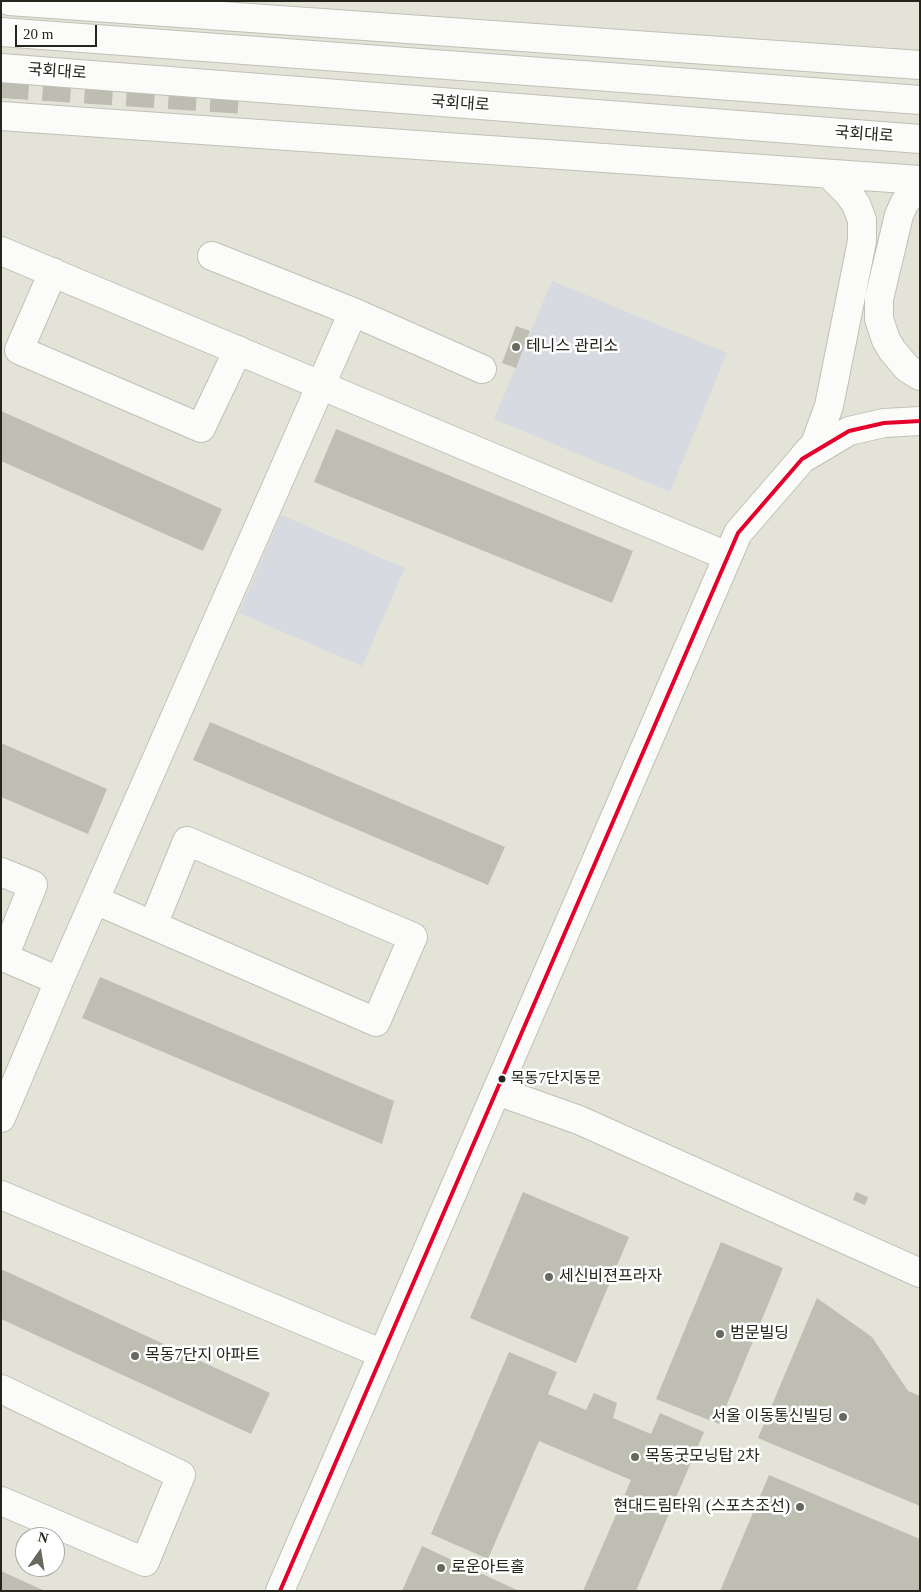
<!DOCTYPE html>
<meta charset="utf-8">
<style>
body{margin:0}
#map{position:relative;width:921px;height:1592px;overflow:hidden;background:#e3e3d7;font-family:"Times New Roman",serif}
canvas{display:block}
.frame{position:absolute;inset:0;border:2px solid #25251d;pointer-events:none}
.north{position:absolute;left:15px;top:1527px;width:50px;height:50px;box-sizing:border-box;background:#fff;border:1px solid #a8a8a5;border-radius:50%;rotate:13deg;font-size:14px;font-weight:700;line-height:20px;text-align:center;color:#25251d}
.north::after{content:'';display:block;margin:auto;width:18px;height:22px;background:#68685e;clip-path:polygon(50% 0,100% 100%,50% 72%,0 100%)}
.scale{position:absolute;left:15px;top:25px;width:82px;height:22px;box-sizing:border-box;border:2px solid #25251d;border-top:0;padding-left:6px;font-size:15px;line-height:18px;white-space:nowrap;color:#25251d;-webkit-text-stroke:4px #fff;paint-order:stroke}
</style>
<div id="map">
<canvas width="921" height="1592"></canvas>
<div class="frame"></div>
<div class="north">N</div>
<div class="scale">20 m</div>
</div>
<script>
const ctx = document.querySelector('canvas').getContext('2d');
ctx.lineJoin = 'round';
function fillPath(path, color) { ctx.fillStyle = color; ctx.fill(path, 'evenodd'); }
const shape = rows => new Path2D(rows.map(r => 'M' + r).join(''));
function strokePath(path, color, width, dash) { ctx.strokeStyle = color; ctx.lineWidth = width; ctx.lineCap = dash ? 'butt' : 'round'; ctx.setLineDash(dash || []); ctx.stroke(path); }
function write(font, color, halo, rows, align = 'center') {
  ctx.font = font + ' "Times New Roman","Noto Sans KR",serif'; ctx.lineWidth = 5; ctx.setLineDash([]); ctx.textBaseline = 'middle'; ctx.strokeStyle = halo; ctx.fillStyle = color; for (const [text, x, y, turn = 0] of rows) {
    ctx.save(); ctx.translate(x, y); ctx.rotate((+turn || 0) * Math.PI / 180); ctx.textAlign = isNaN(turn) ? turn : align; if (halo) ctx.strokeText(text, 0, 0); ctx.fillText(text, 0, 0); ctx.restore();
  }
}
fillPath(shape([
 [552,281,727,353,670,492,494,419],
 [281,515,405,568,362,666,239,613]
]), '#d8dae2');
fillPath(shape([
 [516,326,530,331,516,368,502,363],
 [1,411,222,509,203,551,1,461],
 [336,429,633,551,612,603,314,482],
 [210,722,505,847,488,885,193,760],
 [1,743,107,789,88,834,1,797],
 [100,977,394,1101,382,1144,82,1018],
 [523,1192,629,1237,576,1363,470,1318],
 [856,1192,868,1197,865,1205,853,1200],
 [721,1242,783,1268,719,1424,656,1399],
 [1,1269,270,1393,251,1434,1,1319],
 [817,1298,872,1337,908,1391,920,1396,920,1506,758,1438],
 [509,1352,557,1372,548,1394,586,1410,594,1393,617,1403,613,1418,651,1434,660,1413,704,1432,636,1591,583,1591,631,1480,539,1441,488,1559,431,1534],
 [769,1475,920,1539,920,1591,720,1591],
 [422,1546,519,1591,402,1591],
 [1,1571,45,1591,1,1591]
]), '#bebeb3');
strokePath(shape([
 [1,84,244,100]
]), '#bdbdb2', 28, [28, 14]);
const minor = shape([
 [1,251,727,556],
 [212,256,353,312,482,369],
 [53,272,19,350,201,428,238,350],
 [1,872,33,885,4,957],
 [95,900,376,1022,413,937,187,841,153,925],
 [1,956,59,981],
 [497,1091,579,1120,920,1273],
 [1,1118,59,981,353,312],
 [1,1195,383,1354],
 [1,1389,181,1475,145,1562,1,1501]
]);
const major = shape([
 [9,1,920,65],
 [1,32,920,100],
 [1,68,920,139],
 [1,116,920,180],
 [920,190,915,191,905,202,899,215,879,299,879,319,886,340,892,350,907,368,920,376],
 [804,456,815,444,829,406,862,241,862,220,856,204,848,193,829,174],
 [280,1591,738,533,802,459,849,431,884,423,920,421]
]);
strokePath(minor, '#c0c0b7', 30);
strokePath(major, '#c0c0b7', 30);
strokePath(minor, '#fbfbf9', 28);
strokePath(major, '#fbfbf9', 28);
strokePath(shape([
 [280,1591,738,533,802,459,849,431,884,423,920,421]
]), '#e4002b', 4);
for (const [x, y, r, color] of [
 [516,347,5,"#68685e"],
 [502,1079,4.5,"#25251d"],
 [549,1277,5,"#68685e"],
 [720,1334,5,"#68685e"],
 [135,1356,5,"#68685e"],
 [843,1417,5,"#68685e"],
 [635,1457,5,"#68685e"],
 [800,1507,5,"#68685e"],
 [441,1568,5,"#68685e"]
]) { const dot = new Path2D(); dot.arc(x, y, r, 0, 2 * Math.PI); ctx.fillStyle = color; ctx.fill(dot); strokePath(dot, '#fff', 2); }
write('15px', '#25251d', '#fff', [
 ["목동7단지동문",511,1079]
], 'left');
write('16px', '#25251d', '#fff', [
 ["국회대로",57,72,4],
 ["국회대로",460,104,4],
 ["국회대로",864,135,4]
]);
write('16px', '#25251d', '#fff', [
 ["테니스 관리소",526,347],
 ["세신비젼프라자",559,1277],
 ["범문빌딩",730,1334],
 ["목동7단지 아파트",145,1356],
 ["서울 이동통신빌딩",833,1417,"right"],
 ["목동굿모닝탑 2차",645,1457],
 ["현대드림타워 (스포츠조선)",790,1507,"right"],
 ["로운아트홀",451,1568]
], 'left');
</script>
